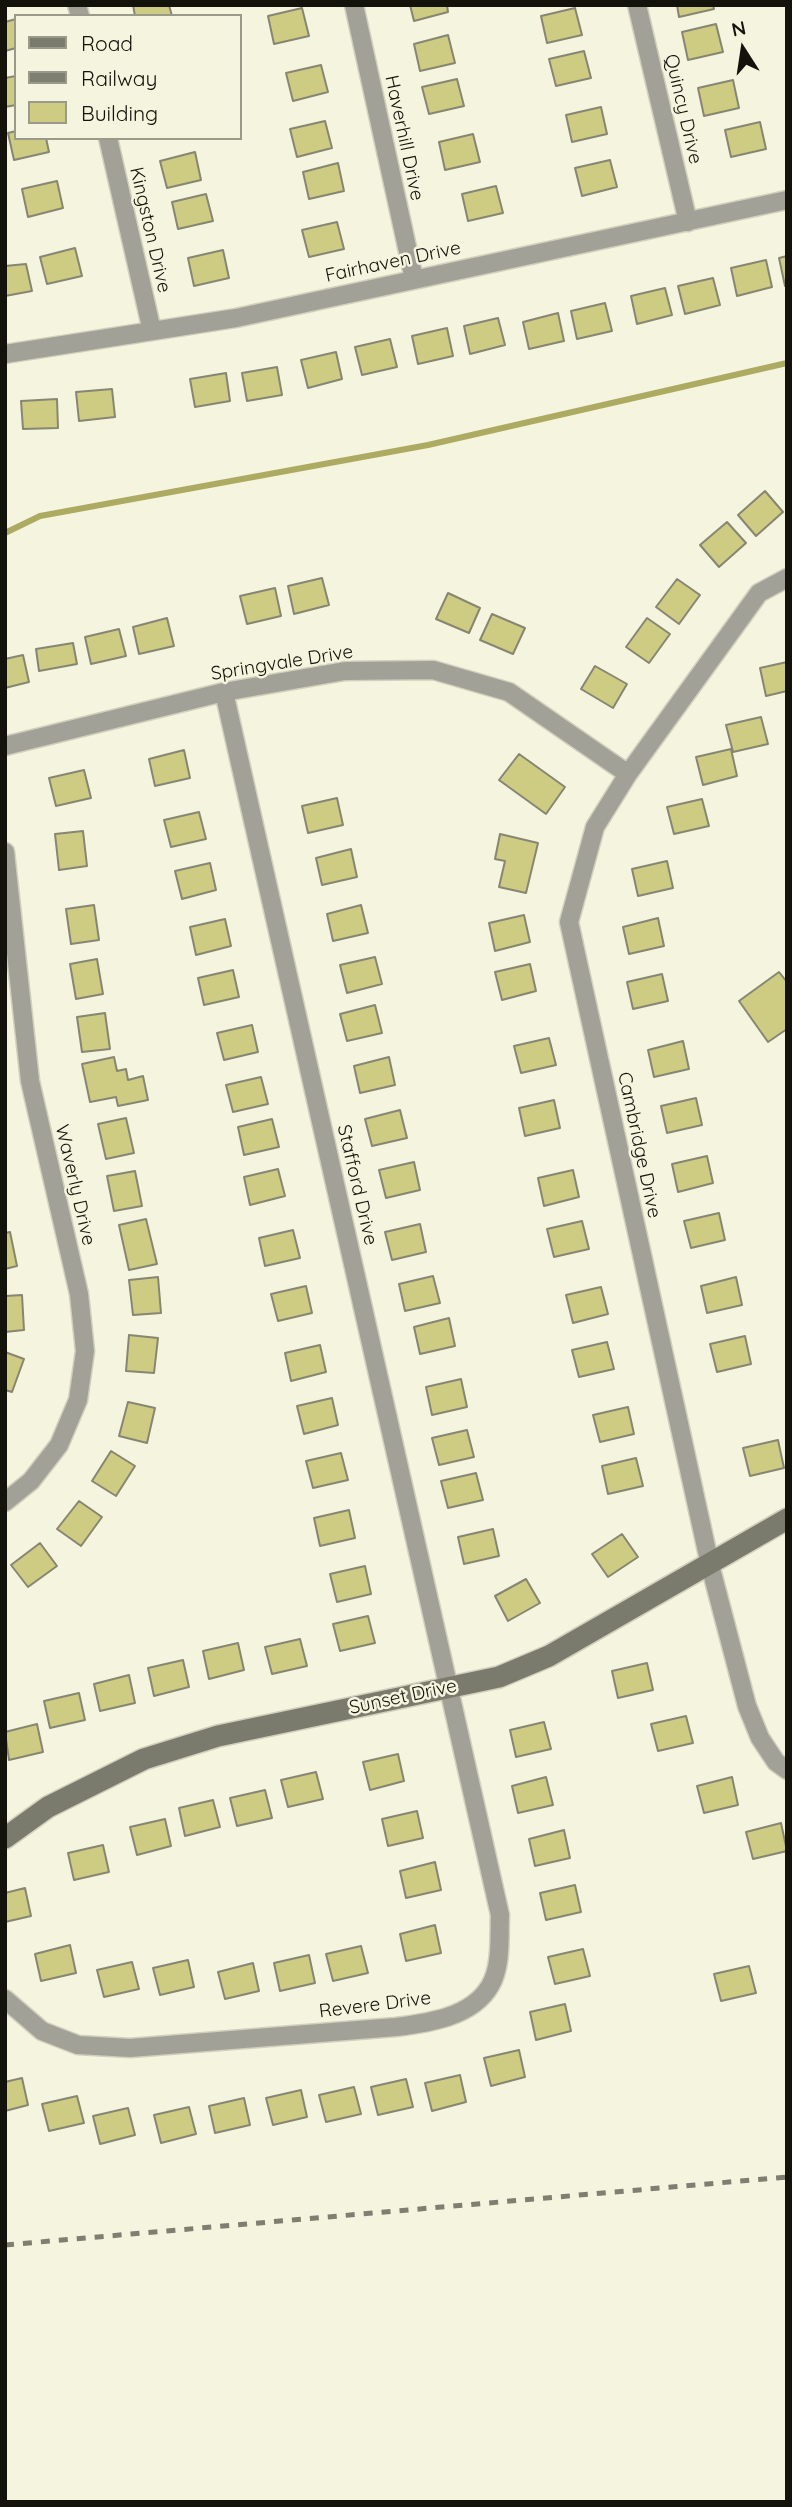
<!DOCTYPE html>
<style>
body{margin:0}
#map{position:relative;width:792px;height:2507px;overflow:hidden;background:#f4f4df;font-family:Quicksand,sans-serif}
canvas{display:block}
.frame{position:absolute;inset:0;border:7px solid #13130b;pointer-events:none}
.legend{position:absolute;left:14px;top:14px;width:228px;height:126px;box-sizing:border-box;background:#f4f4df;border:2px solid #9a9a8a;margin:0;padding:9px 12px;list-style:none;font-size:21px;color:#13130b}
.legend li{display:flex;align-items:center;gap:14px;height:35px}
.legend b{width:35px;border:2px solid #9a9a8a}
.north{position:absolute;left:708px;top:14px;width:70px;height:70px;-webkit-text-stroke:5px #f4f4df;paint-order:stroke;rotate:348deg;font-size:19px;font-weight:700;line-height:28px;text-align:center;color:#13130b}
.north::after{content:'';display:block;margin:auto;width:24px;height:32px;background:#13130b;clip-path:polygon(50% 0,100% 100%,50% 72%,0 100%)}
</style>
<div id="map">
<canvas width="792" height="2507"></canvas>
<div class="frame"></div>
<ul class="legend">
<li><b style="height:9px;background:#7a7a6d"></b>Road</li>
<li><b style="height:9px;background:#7f7f71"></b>Railway</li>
<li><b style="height:19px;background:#cecb82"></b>Building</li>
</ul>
<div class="north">N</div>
</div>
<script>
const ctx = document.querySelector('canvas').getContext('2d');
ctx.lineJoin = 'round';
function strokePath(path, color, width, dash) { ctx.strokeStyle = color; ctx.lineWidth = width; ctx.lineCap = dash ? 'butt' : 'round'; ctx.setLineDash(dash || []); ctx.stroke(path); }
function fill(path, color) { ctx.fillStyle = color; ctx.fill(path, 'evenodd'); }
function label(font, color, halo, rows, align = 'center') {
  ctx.font = font + ' Quicksand,sans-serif'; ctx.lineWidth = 5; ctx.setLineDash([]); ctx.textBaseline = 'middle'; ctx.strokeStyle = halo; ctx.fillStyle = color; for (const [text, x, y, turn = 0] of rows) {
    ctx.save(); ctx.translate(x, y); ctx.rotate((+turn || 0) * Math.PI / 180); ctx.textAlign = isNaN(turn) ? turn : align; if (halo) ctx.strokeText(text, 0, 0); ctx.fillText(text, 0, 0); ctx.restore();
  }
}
strokePath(new Path2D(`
 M5,533L40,516L428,445L787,363`), '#adaa61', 6);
const building = new Path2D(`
 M133,5H169L172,16H135Z
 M410,5H447L448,12L414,21Z
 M677,5H713L714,9L679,17Z
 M302,8L309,36L274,44L268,16Z
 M575,8L582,35L547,43L541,16Z
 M16,19V48L5,51V22Z
 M716,24L723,52L688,60L682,32Z
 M448,35L455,63L420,71L414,44Z
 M584,51L591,78L556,86L549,59Z
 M321,65L328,92L293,101L286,73Z
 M16,76V105L5,107V78Z
 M457,79L464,106L429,114L422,87Z
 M733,80L739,108L704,116L698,88Z
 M601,107L607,134L572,142L566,115Z
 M325,121L332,148L297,157L290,129Z
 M760,122L766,149L731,157L725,130Z
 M16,131V138H46L49,152L14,160L8,133Z
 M473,134L480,162L445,170L439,142Z
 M195,152L201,180L167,188L160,161Z
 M610,160L617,187L582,196L575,168Z
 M338,163L344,191L309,199L303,172Z
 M57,181L63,208L28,217L22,189Z
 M496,186L503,213L468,221L462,194Z
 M206,194L213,221L178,229L172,202Z
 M337,222L344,249L309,257L302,230Z
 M75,248L82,276L47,284L40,257Z
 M223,250L229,278L194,286L188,258Z
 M787,256V285L785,286L779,258Z
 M766,260L772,287L737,296L731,268Z
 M26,264L32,291L5,296V266Z
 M713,278L720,305L685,314L678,286Z
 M665,288L672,315L637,324L631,296Z
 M605,303L612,331L577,339L571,311Z
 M558,313L564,341L529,349L523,322Z
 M498,318L505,345L470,354L464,326Z
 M447,328L453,356L418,364L412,336Z
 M390,339L397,367L362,375L355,347Z
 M336,352L342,379L308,388L301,360Z
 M277,367L282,395L247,401L242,373Z
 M226,373L230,401L195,407L190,379Z
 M112,389L115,417L79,421L76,392Z
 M57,399L58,428L23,429L21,401Z
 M765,491L783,512L756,536L738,515Z
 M727,522L746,543L719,567L700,545Z
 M322,578L329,605L294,614L288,586Z
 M677,579L700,595L679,624L656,607Z
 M275,588L281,616L247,624L240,596Z
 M448,593L480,608L469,633L436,619Z
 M492,614L525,628L513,654L480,640Z
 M167,618L174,646L139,654L133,627Z
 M647,618L670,634L649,663L626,647Z
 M119,629L126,656L91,664L85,637Z
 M73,643L77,664L39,671L36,649Z
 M23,655L29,682L5,688V659Z
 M787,662V691L766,696L760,668Z
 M595,666L627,684L613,708L581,689Z
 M761,717L768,744L733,752L726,725Z
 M731,749L737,776L703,785L696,757Z
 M184,750L190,778L155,786L149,759Z
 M519,754L565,787L546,814L499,780Z
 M84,770L91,798L56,806L49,778Z
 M337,798L343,825L308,833L302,806Z
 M702,799L709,826L674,834L667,807Z
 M199,812L206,839L171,847L164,820Z
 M83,831L87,866L59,870L55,834Z
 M500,834L538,843L526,893L499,887L505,861L495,859Z
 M351,849L357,877L322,885L316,858Z
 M667,861L673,888L638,896L632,869Z
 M210,863L216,890L182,899L175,871Z
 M94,905L99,940L71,944L66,909Z
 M361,905L368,933L333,941L327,914Z
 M524,915L530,942L495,951L489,923Z
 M658,918L664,946L629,954L623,927Z
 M225,919L231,946L196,955L190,927Z
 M375,957L382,984L347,993L340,965Z
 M97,959L103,994L76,999L70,964Z
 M530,964L536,991L502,1000L495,972Z
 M233,970L239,997L204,1005L198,978Z
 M779,972L787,982V1029L768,1042L739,1001Z
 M662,974L668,1001L633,1009L627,982Z
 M375,1005L382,1033L347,1041L340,1014Z
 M105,1013L110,1049L82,1052L77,1017Z
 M252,1025L258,1052L224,1060L217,1033Z
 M549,1038L556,1065L521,1073L514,1046Z
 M683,1041L689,1069L654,1077L648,1050Z
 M114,1057L117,1071L126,1069L128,1080L143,1076L148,1100L118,1106L116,1097L90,1102L82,1064Z
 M389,1057L395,1085L360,1093L354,1066Z
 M261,1077L268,1104L233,1112L226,1085Z
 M696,1098L702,1125L667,1133L661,1106Z
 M554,1100L560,1128L525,1136L519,1108Z
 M400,1110L407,1138L372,1146L365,1119Z
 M126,1118L134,1153L106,1159L98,1124Z
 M272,1119L279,1147L244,1155L238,1127Z
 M707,1156L713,1183L678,1192L672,1164Z
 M414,1162L420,1190L386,1198L379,1170Z
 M278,1169L285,1196L250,1205L244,1177Z
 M573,1170L579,1197L544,1206L538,1178Z
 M135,1171L142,1206L114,1211L107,1176Z
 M719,1213L725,1240L691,1248L684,1221Z
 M146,1219L157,1264L129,1270L119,1225Z
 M582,1221L589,1249L554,1257L547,1229Z
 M420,1224L426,1252L392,1260L385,1232Z
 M293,1230L300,1258L265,1266L259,1238Z
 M10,1232L17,1266L5,1269V1233Z
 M433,1276L440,1303L405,1311L399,1284Z
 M158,1277L161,1313L133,1315L129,1280Z
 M736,1277L742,1305L707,1313L701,1286Z
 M306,1286L312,1313L278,1321L271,1294Z
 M601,1287L608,1314L573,1323L566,1295Z
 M22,1295L24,1330L5,1332V1296Z
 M449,1318L455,1346L420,1354L414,1327Z
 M129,1335L158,1338L154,1373L126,1371Z
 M745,1336L751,1364L717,1372L710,1344Z
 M607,1342L614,1369L579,1377L572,1350Z
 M320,1345L326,1372L291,1381L285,1353Z
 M5,1352L24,1359L12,1392L5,1390Z
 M461,1379L467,1407L432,1415L426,1387Z
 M332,1398L338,1425L304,1434L297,1406Z
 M128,1402L155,1408L147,1443L119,1436Z
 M628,1407L634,1434L600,1442L593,1415Z
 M467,1430L474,1457L439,1465L432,1438Z
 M778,1440L784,1468L750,1476L743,1448Z
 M111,1451L135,1466L116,1496L92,1481Z
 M341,1453L348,1480L313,1488L306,1461Z
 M636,1458L643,1486L608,1494L602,1466Z
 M476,1473L483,1500L448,1508L441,1481Z
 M79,1501L102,1517L81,1546L57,1529Z
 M349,1510L355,1538L320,1546L314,1518Z
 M493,1529L499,1556L464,1564L458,1537Z
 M622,1534L638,1557L608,1577L592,1554Z
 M40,1543L57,1566L28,1587L11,1565Z
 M365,1566L371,1594L337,1602L330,1574Z
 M526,1579L540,1603L508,1621L495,1596Z
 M368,1616L375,1643L340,1651L333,1624Z
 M300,1639L307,1666L272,1674L265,1647Z
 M238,1643L244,1670L209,1679L203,1651Z
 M183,1660L189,1687L154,1696L148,1668Z
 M647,1663L653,1690L618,1698L612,1671Z
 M129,1675L135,1703L100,1711L94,1684Z
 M79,1693L85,1720L50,1728L44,1701Z
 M686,1716L693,1743L658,1751L651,1724Z
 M544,1722L551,1749L516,1757L510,1730Z
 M37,1724L43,1752L9,1760L5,1732Z
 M398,1754L404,1781L370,1790L363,1762Z
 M316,1772L323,1799L288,1807L281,1780Z
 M546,1777L553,1805L518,1813L512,1786Z
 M732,1777L738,1805L704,1813L697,1786Z
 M265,1790L272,1818L237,1826L230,1798Z
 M213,1800L220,1827L185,1836L179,1808Z
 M417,1811L423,1838L388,1846L382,1819Z
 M165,1819L171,1846L137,1855L130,1827Z
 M781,1823L787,1851L753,1859L746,1832Z
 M564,1830L570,1858L535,1866L529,1839Z
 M103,1845L109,1872L74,1880L68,1853Z
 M435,1862L441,1890L406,1898L400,1871Z
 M575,1885L581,1912L546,1920L540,1893Z
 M25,1888L31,1916L5,1922V1893Z
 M435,1925L441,1953L406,1961L400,1934Z
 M70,1945L76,1973L41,1981L35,1954Z
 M361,1946L368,1973L333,1981L326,1954Z
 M583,1949L590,1976L555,1984L548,1957Z
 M309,1955L315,1983L280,1991L274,1963Z
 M188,1960L194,1987L160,1995L153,1968Z
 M132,1962L139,1989L104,1997L97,1970Z
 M253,1963L259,1991L225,1999L218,1972Z
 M749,1966L756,1993L721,2001L714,1974Z
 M565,2004L571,2031L536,2040L530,2012Z
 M519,2050L525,2077L491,2086L484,2058Z
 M460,2075L466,2102L432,2111L425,2083Z
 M22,2078L28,2105L5,2111V2082Z
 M406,2079L413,2107L378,2115L371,2087Z
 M354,2087L361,2114L326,2122L319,2095Z
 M301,2090L307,2117L273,2125L266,2098Z
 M77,2096L84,2123L49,2131L42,2104Z
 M244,2098L250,2125L215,2133L209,2106Z
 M189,2107L196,2134L161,2143L154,2115Z
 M128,2108L135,2135L100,2144L93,2116Z`);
fill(building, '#cecb82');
strokePath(building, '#868673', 2);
const street = new Path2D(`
 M77,5L80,16
 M354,5L414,279
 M637,5L688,222
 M108,138L152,331
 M5,354L236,318L787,200
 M787,578L759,593L628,774L595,827L569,922L710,1565L747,1706L760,1738L776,1762L787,1770
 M5,746L224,692L345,671L433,670L509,692L628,774
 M5,852L30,1081L79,1294L85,1351L78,1400L59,1445L31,1481L5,1502
 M5,1999L42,2031L78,2045L130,2048L396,2027C428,2023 472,2017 490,1986C502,1966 499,1936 500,1915L224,692`);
const secondary = new Path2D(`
 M5,1838L48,1807L144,1759L218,1736L499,1677L549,1656L787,1519`);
strokePath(street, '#d0d0bd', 21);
strokePath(secondary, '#d0d0bd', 24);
strokePath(street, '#a1a198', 18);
strokePath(secondary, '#7a7a6d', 21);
strokePath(new Path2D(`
 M5,2245L787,2177`), '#7f7f71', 5, [9, 9]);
label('19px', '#13130b', '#f4f4df', [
 ["Quincy Drive",683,109,77],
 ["Haverhill Drive",404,138,78],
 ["Kingston Drive",150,230,77],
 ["Fairhaven Drive",393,262,-12],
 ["Springvale Drive",282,663,-9],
 ["Cambridge Drive",639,1145,78],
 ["Waverly Drive",75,1185,77],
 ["Stafford Drive",357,1185,77],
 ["Sunset Drive",403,1697,-12],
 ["Revere Drive",375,2005,-7]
]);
</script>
